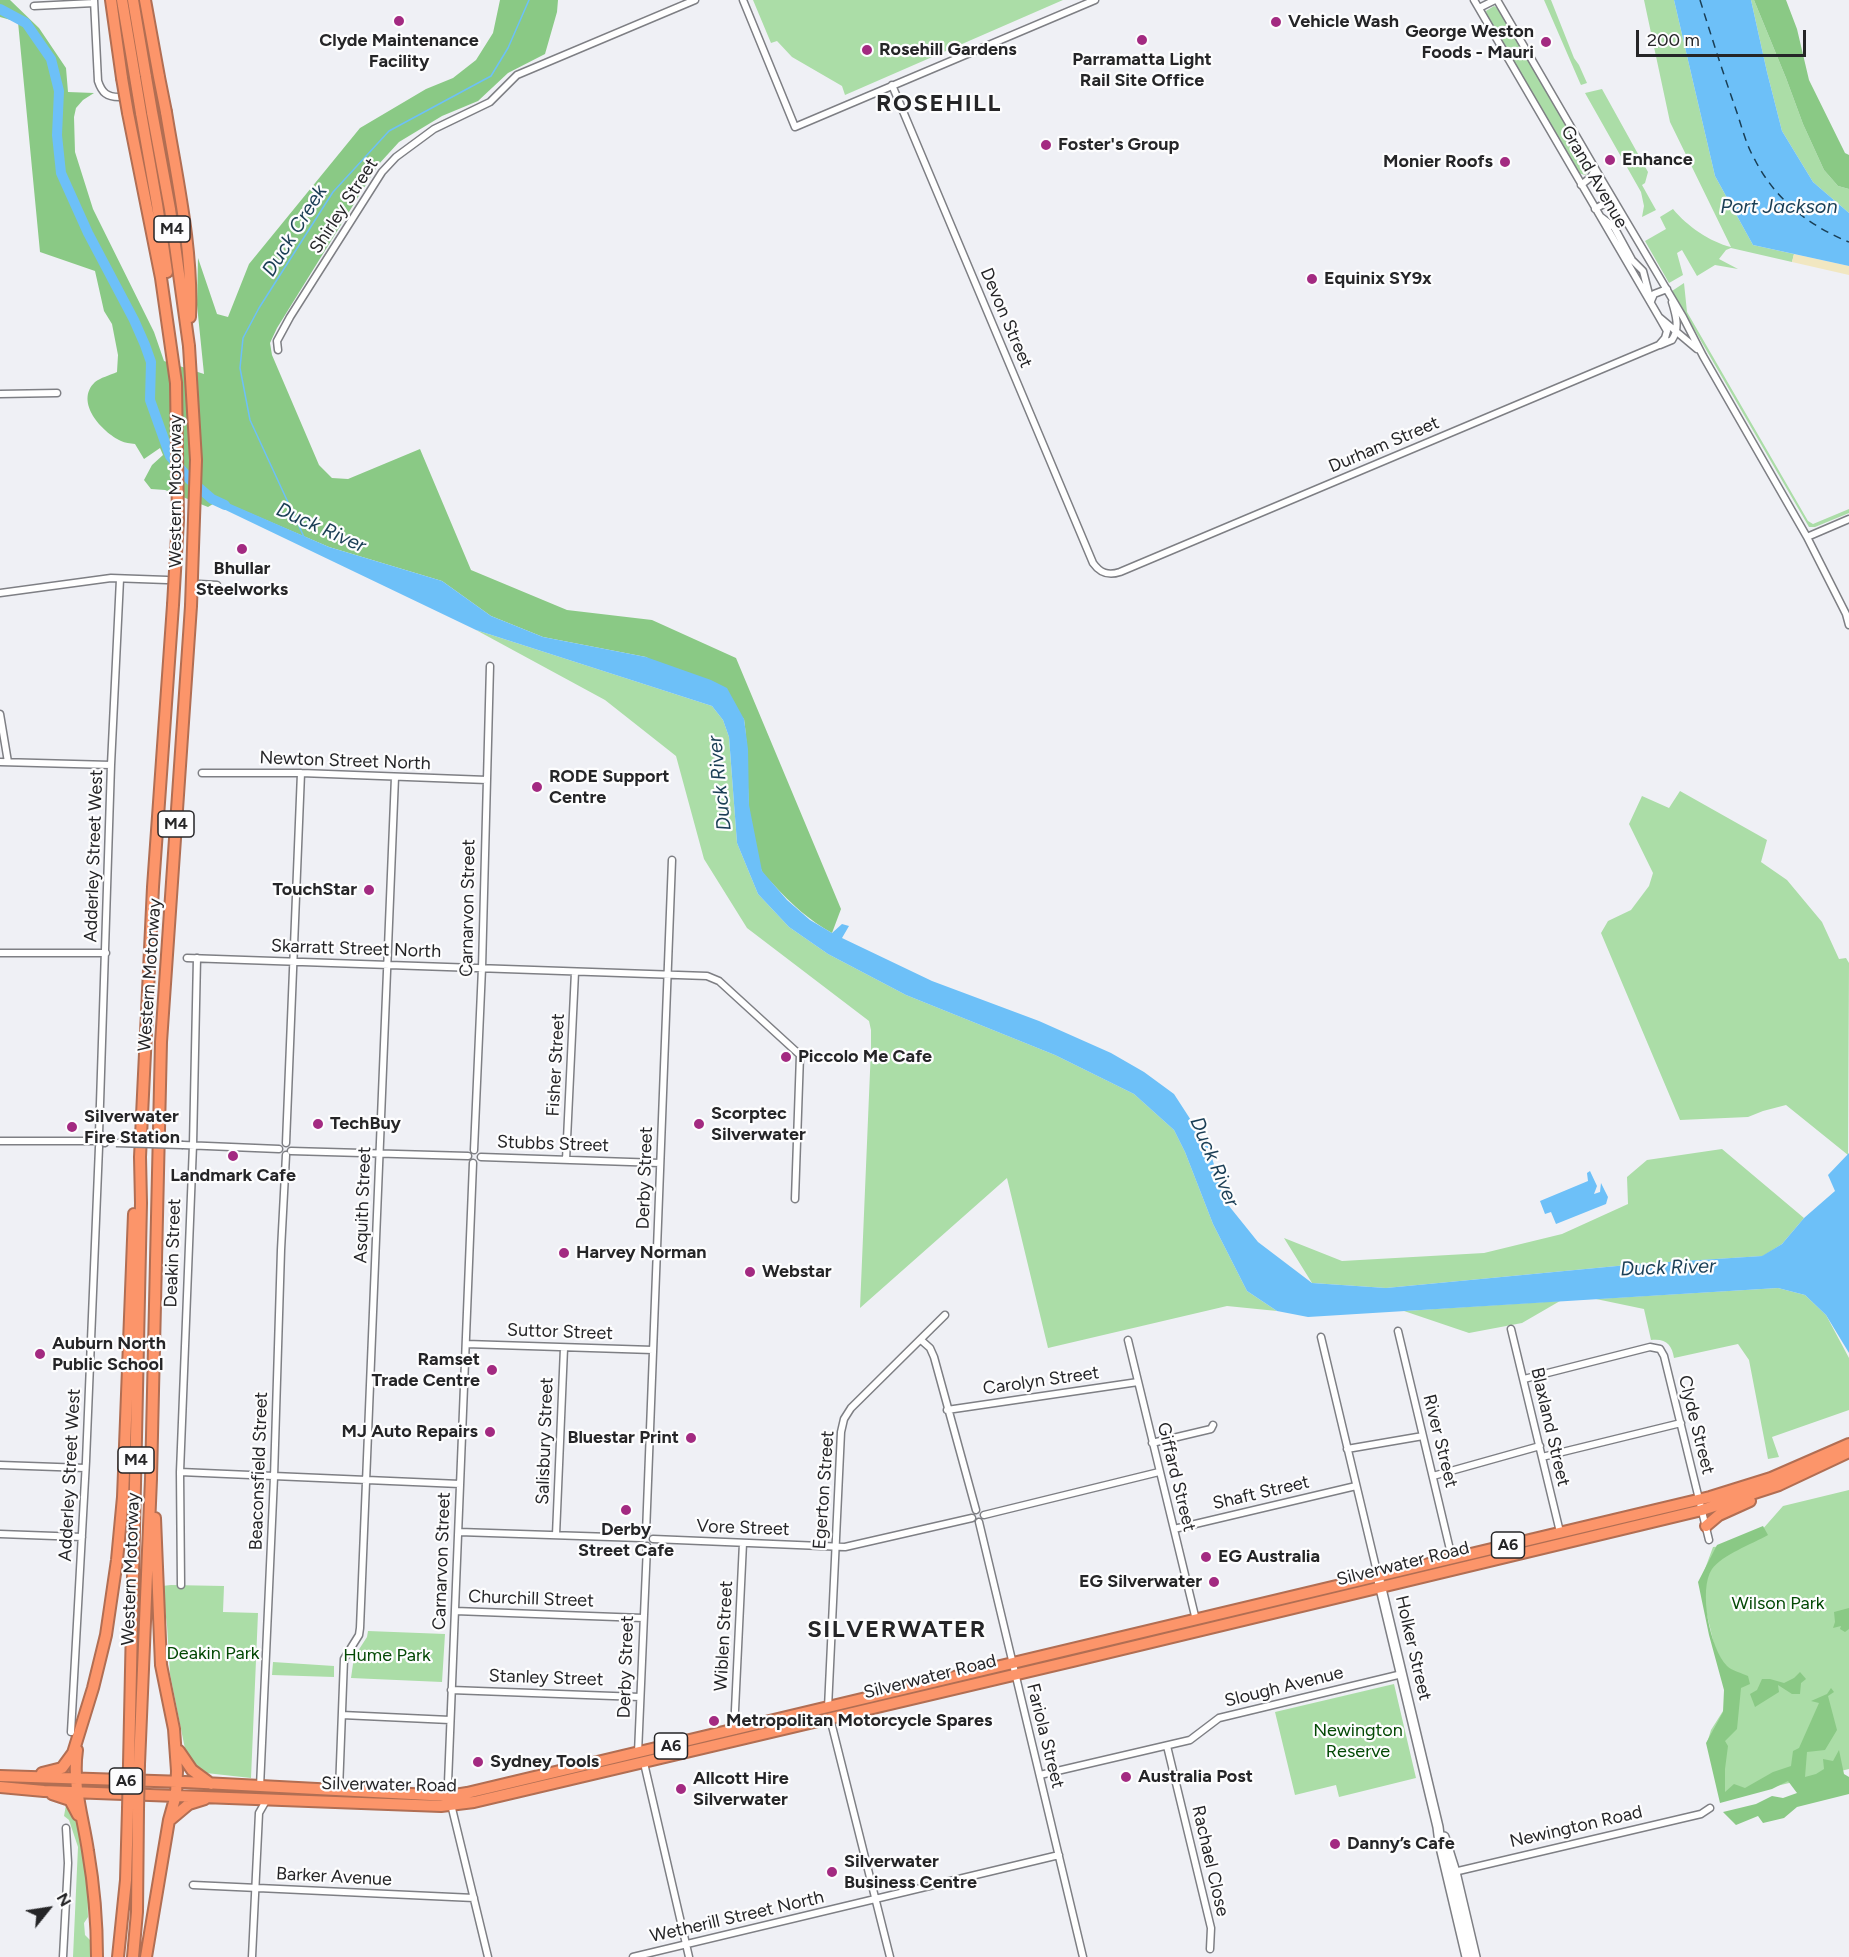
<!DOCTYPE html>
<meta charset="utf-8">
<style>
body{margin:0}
#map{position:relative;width:1849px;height:1957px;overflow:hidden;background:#eff0f5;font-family:Figtree,sans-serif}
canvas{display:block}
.north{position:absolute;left:18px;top:1879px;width:60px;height:60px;-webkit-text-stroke:4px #fdfdfe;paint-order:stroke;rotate:60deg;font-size:16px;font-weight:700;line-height:24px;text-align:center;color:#252527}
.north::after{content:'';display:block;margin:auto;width:21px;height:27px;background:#252527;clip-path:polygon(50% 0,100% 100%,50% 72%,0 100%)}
.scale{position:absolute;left:1636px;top:30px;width:170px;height:27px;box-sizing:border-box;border:3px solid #252527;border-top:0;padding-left:8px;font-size:18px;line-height:21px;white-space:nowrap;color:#252527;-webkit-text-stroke:4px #fdfdfe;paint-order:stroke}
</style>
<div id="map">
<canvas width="1849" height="1957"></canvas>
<div class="north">N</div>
<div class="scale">200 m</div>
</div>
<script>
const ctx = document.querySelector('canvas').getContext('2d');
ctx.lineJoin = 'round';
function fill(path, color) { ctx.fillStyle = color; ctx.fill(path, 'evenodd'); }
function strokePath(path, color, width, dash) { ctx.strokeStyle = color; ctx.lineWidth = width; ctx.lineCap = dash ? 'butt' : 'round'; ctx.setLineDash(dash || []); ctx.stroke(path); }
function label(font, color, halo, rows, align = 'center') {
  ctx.font = font + ' Figtree,sans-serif'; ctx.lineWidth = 4.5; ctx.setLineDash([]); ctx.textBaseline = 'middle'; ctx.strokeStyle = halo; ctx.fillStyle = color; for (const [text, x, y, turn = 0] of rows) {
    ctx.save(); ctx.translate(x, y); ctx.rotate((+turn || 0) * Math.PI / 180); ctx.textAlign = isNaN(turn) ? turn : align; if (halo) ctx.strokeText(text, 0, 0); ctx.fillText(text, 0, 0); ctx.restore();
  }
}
fill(new Path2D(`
 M753,0H1063L845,95L842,86L792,57L777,41L771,43Z
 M1544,0H1551L1574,58L1579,65L1587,83L1581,85L1580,83Z
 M1644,0H1674L1715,176L1753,245L1794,254L1792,262L1731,248L1726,250L1719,259L1738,269L1715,265L1697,276L1682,250L1677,253L1683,275L1669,283L1645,241L1666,229L1660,217L1673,209C1687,226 1710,242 1731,247L1670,122Z
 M1751,0H1754L1786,78L1803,124L1824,170L1838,186L1849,189V213L1813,182L1782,131L1767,72Z
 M1494,6L1498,8L1589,164V171L1585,175L1578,173L1487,17L1486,11Z
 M1602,89L1648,172L1645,183L1642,185L1656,210L1642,217L1644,206L1641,192L1585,93Z
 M1684,283L1687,312L1808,521L1813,524L1849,509V513L1815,527H1809L1672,291Z
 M476,630L712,706L723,720L729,737L737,843L758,894L789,927L828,954L906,995L1055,1055L1134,1094L1174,1130L1185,1152L1213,1224L1247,1291L1277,1311L1227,1306L1048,1348L1007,1178L860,1308L871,1048V1030L869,1021L747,928L704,859L676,756L605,700Z
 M1680,791L1767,840L1761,862L1787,880L1822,922L1839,959L1846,958L1849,963L1848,1155L1786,1105L1763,1111L1748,1117L1680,1120L1601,933L1608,921L1631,910L1649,886L1653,873L1629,824L1642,796L1669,808Z
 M1722,1149L1804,1218L1782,1244L1763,1256L1638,1264L1386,1288L1312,1283L1284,1238L1342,1261L1484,1253L1562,1234L1628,1204L1627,1177L1647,1160Z
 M1778,1288L1805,1295L1826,1315L1849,1358V1410L1772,1437L1779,1457L1768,1459L1749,1360L1738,1344L1674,1358C1672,1345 1666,1338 1651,1340L1644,1309L1596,1299Z
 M1560,1301L1522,1323L1469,1333L1404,1311Z
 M1849,1490V1769L1721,1799L1707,1743L1711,1730L1728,1703L1702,1594V1577L1713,1547L1723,1546L1761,1531L1783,1506Z
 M171,1585L224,1586L223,1612L258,1613L251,1778L206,1773L198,1768L185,1749L170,1674L167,1625L162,1586Z
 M368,1631L445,1634L442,1682L351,1678L354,1657L367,1637Z
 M273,1662L334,1666V1677L272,1675Z
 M1394,1684L1416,1778L1339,1797L1336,1785L1295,1795L1275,1712Z
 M69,1803C82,1829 86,1860 88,1888C89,1898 87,1907 88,1917L84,1923L85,1935L93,1943L91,1957H73L78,1847L69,1820L64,1816L66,1805Z`), '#abdda7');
fill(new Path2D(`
 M0,0H10L39,28L66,68L68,92L94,93L83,100L76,108L74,117L75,152L93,209L154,332L164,361L204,374L197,305L198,258L217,314L228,317L249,264L360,128L426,89L453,78L476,60L493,33L500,0H558L557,12L545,54L508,73L478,101L442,116L399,142L378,165L277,328L270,343L272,355L319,465L332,478L348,479L420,449L471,570L567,610L652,620L736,658L841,909L832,933C809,920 791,904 773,884C769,879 763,875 761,869C743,822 751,768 744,719L646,657L543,637L491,616L442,581L329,547L212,497L213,504L208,507L165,490L151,489L144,480L152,465L163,455L160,448L144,459L135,444C130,443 125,443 121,441C102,432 74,402 95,382C100,378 110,375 117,372L118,355L112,324L104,311L95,271L40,252L18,22L0,17Z
 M1754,0H1786L1797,29L1809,80L1845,153L1849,155V189L1838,186L1824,170L1803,124L1786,78Z
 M1763,1526L1768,1535C1752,1544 1722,1555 1712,1569C1698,1589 1710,1649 1727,1666C1732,1671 1742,1673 1748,1676L1750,1684L1741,1688L1737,1729L1725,1741L1728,1746L1725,1769V1792L1734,1784L1745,1788L1773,1772L1791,1766L1793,1751L1799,1748L1819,1703L1811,1701L1827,1694L1831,1688L1834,1692L1828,1696L1837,1730L1825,1750L1807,1752L1805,1777L1816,1774L1824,1769L1823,1759L1833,1761L1839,1750L1844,1774L1849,1777V1794L1797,1807L1784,1818L1763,1823L1758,1816L1736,1825L1723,1812L1756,1804L1772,1796L1783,1798L1797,1793L1788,1781L1772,1789L1720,1803L1706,1743L1723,1712L1724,1690L1709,1635L1698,1582L1717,1545Z
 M1849,1608V1629L1845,1632L1840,1629L1841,1626L1833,1628L1835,1622L1834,1612Z
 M1800,1672L1806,1679L1801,1683L1800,1694H1792L1778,1685L1779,1692L1755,1707L1750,1694L1757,1690L1762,1679H1770L1784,1683L1794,1678Z`), '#8ac985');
fill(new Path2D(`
 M1794,254L1849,266V275L1792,262Z`), '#f1e7c1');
fill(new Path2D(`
 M1674,0H1751L1767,72L1782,131L1813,182L1849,213V266L1753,245L1715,176Z
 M212,496L329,547L442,581L491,616L543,637L646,657L711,680L727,688L744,719L748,749L749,805L762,871L787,900L810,920L832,933L842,924L849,926L842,938L932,981L1039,1021L1111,1053L1144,1072L1174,1094L1209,1148L1225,1201L1258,1242L1312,1283L1386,1288L1638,1264L1762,1256L1782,1244L1804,1218L1835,1191L1828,1175L1849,1153V1353L1826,1315L1805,1295L1778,1288L1308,1317L1277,1311L1247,1291L1213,1224L1185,1152L1174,1130L1134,1094L1055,1055L906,995L828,954L789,927L758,894L737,843L729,737L723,720L712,706L476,630L213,504Z
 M1590,1171L1597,1186L1594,1194L1600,1192L1601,1183L1608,1197L1606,1204L1556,1224L1551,1212L1545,1214L1540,1201L1588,1181L1587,1173Z`), '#6dc0f8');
strokePath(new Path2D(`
 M304,537L250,420L240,368L243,338L259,308L333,192L389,131L491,76L508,48L529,0`), '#6dc0f8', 1.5);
strokePath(new Path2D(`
 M0,9L26,23L51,59L59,91L57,135L61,173L88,233L134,320L145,345L151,362L150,400L170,456L190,480L212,499L225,505`), '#6dc0f8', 10);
strokePath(new Path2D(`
 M1700,0C1711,35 1722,70 1734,104C1741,123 1745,143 1755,160C1775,199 1809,226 1849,242`), '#1a3e55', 1.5, [8, 6]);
const street = new Path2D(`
 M94,0L98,81C102,93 107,97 119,97
 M743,0L795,127L1095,0
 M1474,0L1659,317L1697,349
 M1497,0L1603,182L1683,317L1703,356L1807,537L1846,614L1849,625
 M34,6L94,3
 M1479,8L1495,0
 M892,85L1093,563C1100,573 1108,576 1120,572L1659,345L1665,338L1667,331L1659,317
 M1581,185L1591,177L1595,169
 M1595,209L1612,199
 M1601,217L1614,227L1632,260L1643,271L1650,298
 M1651,301L1654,294L1667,289
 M1660,345L1672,340C1680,328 1676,315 1672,302
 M278,350L277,341L290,317L382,172L396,157L434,129L490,102L517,75L695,0
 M0,394L57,393
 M1807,537L1849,519
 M199,584L217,585
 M0,593L111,578L167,580
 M0,714L8,762
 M0,762L111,765
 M202,773H301L487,780
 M0,953H106
 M187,958L707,976L719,981L800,1055L795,1199
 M99,1134L111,765L120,579
 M99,1134L104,1137L105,1143
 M0,1141H93
 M286,1143L301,773
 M183,1145L279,1149
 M474,1150L482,968L490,666
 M291,1151L468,1156
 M481,1157L660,1163
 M566,1160L575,972
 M473,1163L448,1783L449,1796L488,1957
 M1511,1329L1560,1532
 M1398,1331L1452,1558
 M1321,1337L1378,1576
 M921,1340L930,1348L934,1357L976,1510
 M1128,1340L1196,1620
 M466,1344L653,1350
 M1524,1379L1650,1347L1660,1349L1664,1356L1709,1540
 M947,1410L1138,1382
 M1152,1443L1211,1429L1213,1425
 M1347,1449L1423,1436
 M1542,1457L1681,1423
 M0,1465L85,1468
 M180,1472L460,1484
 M1433,1476L1540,1446
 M984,1515L1159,1472
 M979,1522L1083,1957
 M1174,1529L1356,1486
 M459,1532L641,1538
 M646,1533L672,860
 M0,1534L82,1537
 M556,1535L564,1348
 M653,1539L845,1547L972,1518
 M181,1585L180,1472L193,1145L197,958
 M455,1611L643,1618
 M451,1690L640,1697
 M828,1708L841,1432L844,1419L851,1408L945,1315
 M342,1715L450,1720
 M830,1718L890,1957
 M734,1731L743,1543
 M71,1732L86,1461L99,1147
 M1167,1746L1211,1928L1210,1949
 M638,1753L647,1546
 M644,1763L689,1957
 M1040,1775L1190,1740L1219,1718L1402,1674
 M260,1787L274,1477L281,1250L286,1155
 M339,1790L344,1659L359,1635L360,1628L395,777
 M1454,1872L1701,1814L1710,1808
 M193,1885L474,1898
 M63,1957L68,1863L66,1828
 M252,1957L259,1813L267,1799
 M633,1957L1059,1855`);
const secondary = new Path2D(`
 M1378,1576L1438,1827L1440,1843L1467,1957
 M1444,1837L1455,1872L1475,1957`);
const highway = new Path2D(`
 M111,0L122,78
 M122,0L135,77
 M133,0L146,77
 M145,0L159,77
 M152,112L170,209L189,346
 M166,112C177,180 193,248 190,317
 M128,113L161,278L176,383
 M141,113L157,204L167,272
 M1706,1526L1719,1515L1750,1501
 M77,1750C72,1785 83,1817 88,1851C94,1886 97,1922 97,1957
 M179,1751L192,1770L211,1784
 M129,1764L141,1203L140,1157L153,887L173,605
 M139,1764L151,1479L161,1042L191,606
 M42,1773L62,1768L73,1753L93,1688L106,1635L117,1560L123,1497L134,1214
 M0,1776L185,1782L449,1796L467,1793L1710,1497L1771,1478L1849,1444
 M0,1787L44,1791L441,1806L474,1802L1073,1661L1702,1510L1779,1485L1849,1452
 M52,1794L70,1800L78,1815
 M170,1820L189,1804L205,1799
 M118,1957L126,1880L128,1809
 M133,1957L137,1912L138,1809
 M146,1957L169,1820L176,1795L177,1771L174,1729L161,1665L155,1518`);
strokePath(street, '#7e7f84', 9);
strokePath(secondary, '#7e7f84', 12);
strokePath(highway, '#b16e53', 14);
strokePath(street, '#fff', 6);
strokePath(secondary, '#fff', 9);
strokePath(highway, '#fc956a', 10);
const streetBridge = new Path2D(`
 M116,1143L183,1145`);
const highwayBridge = new Path2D(`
 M135,77L141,113
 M146,77L152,112
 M159,77L166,112
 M122,78L128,113
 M189,346L196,460L191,606
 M173,605L178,520L176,383
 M128,1809L129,1764
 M138,1809L139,1764`);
strokePath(streetBridge, '#7e7f84', 9, []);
strokePath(highwayBridge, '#b16e53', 14, []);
strokePath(streetBridge, '#fff', 6);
strokePath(highwayBridge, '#fc956a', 10);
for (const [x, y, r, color] of [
 [399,21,6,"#a32a81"],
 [1276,22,6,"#a32a81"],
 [1142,40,6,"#a32a81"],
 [1546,42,6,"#a32a81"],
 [867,50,6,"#a32a81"],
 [1046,145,6,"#a32a81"],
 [1610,160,6,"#a32a81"],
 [1505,162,6,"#a32a81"],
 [1312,279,6,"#a32a81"],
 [242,549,6,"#a32a81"],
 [537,787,6,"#a32a81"],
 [369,890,6,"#a32a81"],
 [786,1057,6,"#a32a81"],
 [318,1124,6,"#a32a81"],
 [699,1124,6,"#a32a81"],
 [72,1127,6,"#a32a81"],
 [233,1156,6,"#a32a81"],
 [564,1253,6,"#a32a81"],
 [750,1272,6,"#a32a81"],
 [40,1354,6,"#a32a81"],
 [492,1370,6,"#a32a81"],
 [490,1432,6,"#a32a81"],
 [691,1438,6,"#a32a81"],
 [626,1510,6,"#a32a81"],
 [1206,1557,6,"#a32a81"],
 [1214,1582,6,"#a32a81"],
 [714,1721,6,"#a32a81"],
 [478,1762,6,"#a32a81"],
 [1126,1777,6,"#a32a81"],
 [681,1789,6,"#a32a81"],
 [1335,1844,6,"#a32a81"],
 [832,1872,6,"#a32a81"]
]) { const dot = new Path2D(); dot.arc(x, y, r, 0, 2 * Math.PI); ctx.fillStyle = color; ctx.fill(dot); strokePath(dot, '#fdfdfe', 2); }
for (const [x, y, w] of [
 [172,229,36],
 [176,824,36],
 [136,1460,36],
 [1508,1545,33],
 [671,1746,33],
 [126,1781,33]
]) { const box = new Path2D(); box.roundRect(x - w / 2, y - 13, w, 26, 4.5); ctx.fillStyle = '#fdfdfe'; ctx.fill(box); strokePath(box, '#252527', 1.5); }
label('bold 16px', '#252527', null, [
 ["M4",172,229],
 ["M4",176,824],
 ["M4",136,1460],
 ["A6",1508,1545],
 ["A6",671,1746],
 ["A6",126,1781]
]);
label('bold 18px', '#252527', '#fdfdfe', [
 ["Vehicle Wash",1288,22],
 ["George Weston",1534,32,"right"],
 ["Foods - Mauri",1534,53,"right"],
 ["Clyde Maintenance",399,41,"center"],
 ["Facility",399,62,"center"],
 ["Rosehill Gardens",879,50],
 ["Parramatta Light",1142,60,"center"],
 ["Rail Site Office",1142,81,"center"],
 ["Foster's Group",1058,145],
 ["Enhance",1622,160],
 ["Monier Roofs",1493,162,"right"],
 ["Equinix SY9x",1324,279],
 ["Bhullar",242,569,"center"],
 ["Steelworks",242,590,"center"],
 ["RODE Support",549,777],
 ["Centre",549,798],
 ["TouchStar",357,890,"right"],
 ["Piccolo Me Cafe",798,1057],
 ["Scorptec",711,1114],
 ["Silverwater",711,1135],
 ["Silverwater",84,1117],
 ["Fire Station",84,1138],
 ["TechBuy",330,1124],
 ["Landmark Cafe",233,1176,"center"],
 ["Harvey Norman",576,1253],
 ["Webstar",762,1272],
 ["Auburn North",52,1344],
 ["Public School",52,1365],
 ["Ramset",480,1360,"right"],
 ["Trade Centre",480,1381,"right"],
 ["MJ Auto Repairs",478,1432,"right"],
 ["Bluestar Print",679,1438,"right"],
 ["Derby",626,1530,"center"],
 ["Street Cafe",626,1551,"center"],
 ["EG Australia",1218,1557],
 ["EG Silverwater",1202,1582,"right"],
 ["Metropolitan Motorcycle Spares",726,1721],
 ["Sydney Tools",490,1762],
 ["Australia Post",1138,1777],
 ["Allcott Hire",693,1779],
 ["Silverwater",693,1800],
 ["Danny’s Cafe",1347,1844],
 ["Silverwater",844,1862],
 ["Business Centre",844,1883]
], 'left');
label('18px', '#252527', '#fdfdfe', [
 ["Grand Avenue",1594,177,60],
 ["Shirley Street",344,206,-57],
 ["Devon Street",1006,318,67],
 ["Durham Street",1384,445,-23],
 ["Western Motorway",176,491,-90],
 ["Newton Street North",345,761,2],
 ["Adderley Street West",94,856,-88],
 ["Carnarvon Street",468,908,-89],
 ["Skarratt Street North",356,949,2],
 ["Western Motorway",150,975,-86],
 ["Fisher Street",556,1065,-87],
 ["Stubbs Street",553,1144,2],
 ["Derby Street",645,1178,-88],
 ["Asquith Street",363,1205,-88],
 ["Deakin Street",173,1253,-88],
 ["Suttor Street",560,1332,2],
 ["Carolyn Street",1041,1381,-8],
 ["Clyde Street",1696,1425,76],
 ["Blaxland Street",1550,1427,77],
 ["Salisbury Street",545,1441,-88],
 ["River Street",1440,1441,76],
 ["Beaconsfield Street",259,1471,-88],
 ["Adderley Street West",70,1475,-87],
 ["Giffard Street",1176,1477,76],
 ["Egerton Street",824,1490,-86],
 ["Shaft Street",1261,1493,-13],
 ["Vore Street",743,1528,2],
 ["Carnarvon Street",442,1561,-88],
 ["Silverwater Road",1403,1564,-14],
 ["Western Motorway",131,1569,-88],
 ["Churchill Street",531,1599,2],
 ["Wiblen Street",724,1636,-87],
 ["Holker Street",1413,1648,77],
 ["Derby Street",626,1667,-88],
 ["Silverwater Road",930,1677,-14],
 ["Stanley Street",546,1678,2],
 ["Slough Avenue",1284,1687,-14],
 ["Fariola Street",1045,1736,76],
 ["Silverwater Road",389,1785,1],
 ["Newington Road",1576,1827,-13],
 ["Rachael Close",1210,1861,77],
 ["Barker Avenue",334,1877,3],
 ["Wetherill Street North",737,1917,-13]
]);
label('18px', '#034804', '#fdfdfe', [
 ["Wilson Park",1778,1604],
 ["Deakin Park",213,1654],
 ["Hume Park",387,1656],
 ["Newington",1358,1731],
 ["Reserve",1358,1752]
]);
label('italic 20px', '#1a3e55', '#fdfdfe', [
 ["Port Jackson",1779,207],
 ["Duck Creek",295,231,-58],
 ["Duck River",321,528,24],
 ["Duck River",720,783,-96],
 ["Duck River",1214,1162,67],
 ["Duck River",1668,1268,-2]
]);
ctx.letterSpacing = '1.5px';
label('bold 24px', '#252527', '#fdfdfe', [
 ["ROSEHILL",939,104],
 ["SILVERWATER",897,1630]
]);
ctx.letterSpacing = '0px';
</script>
